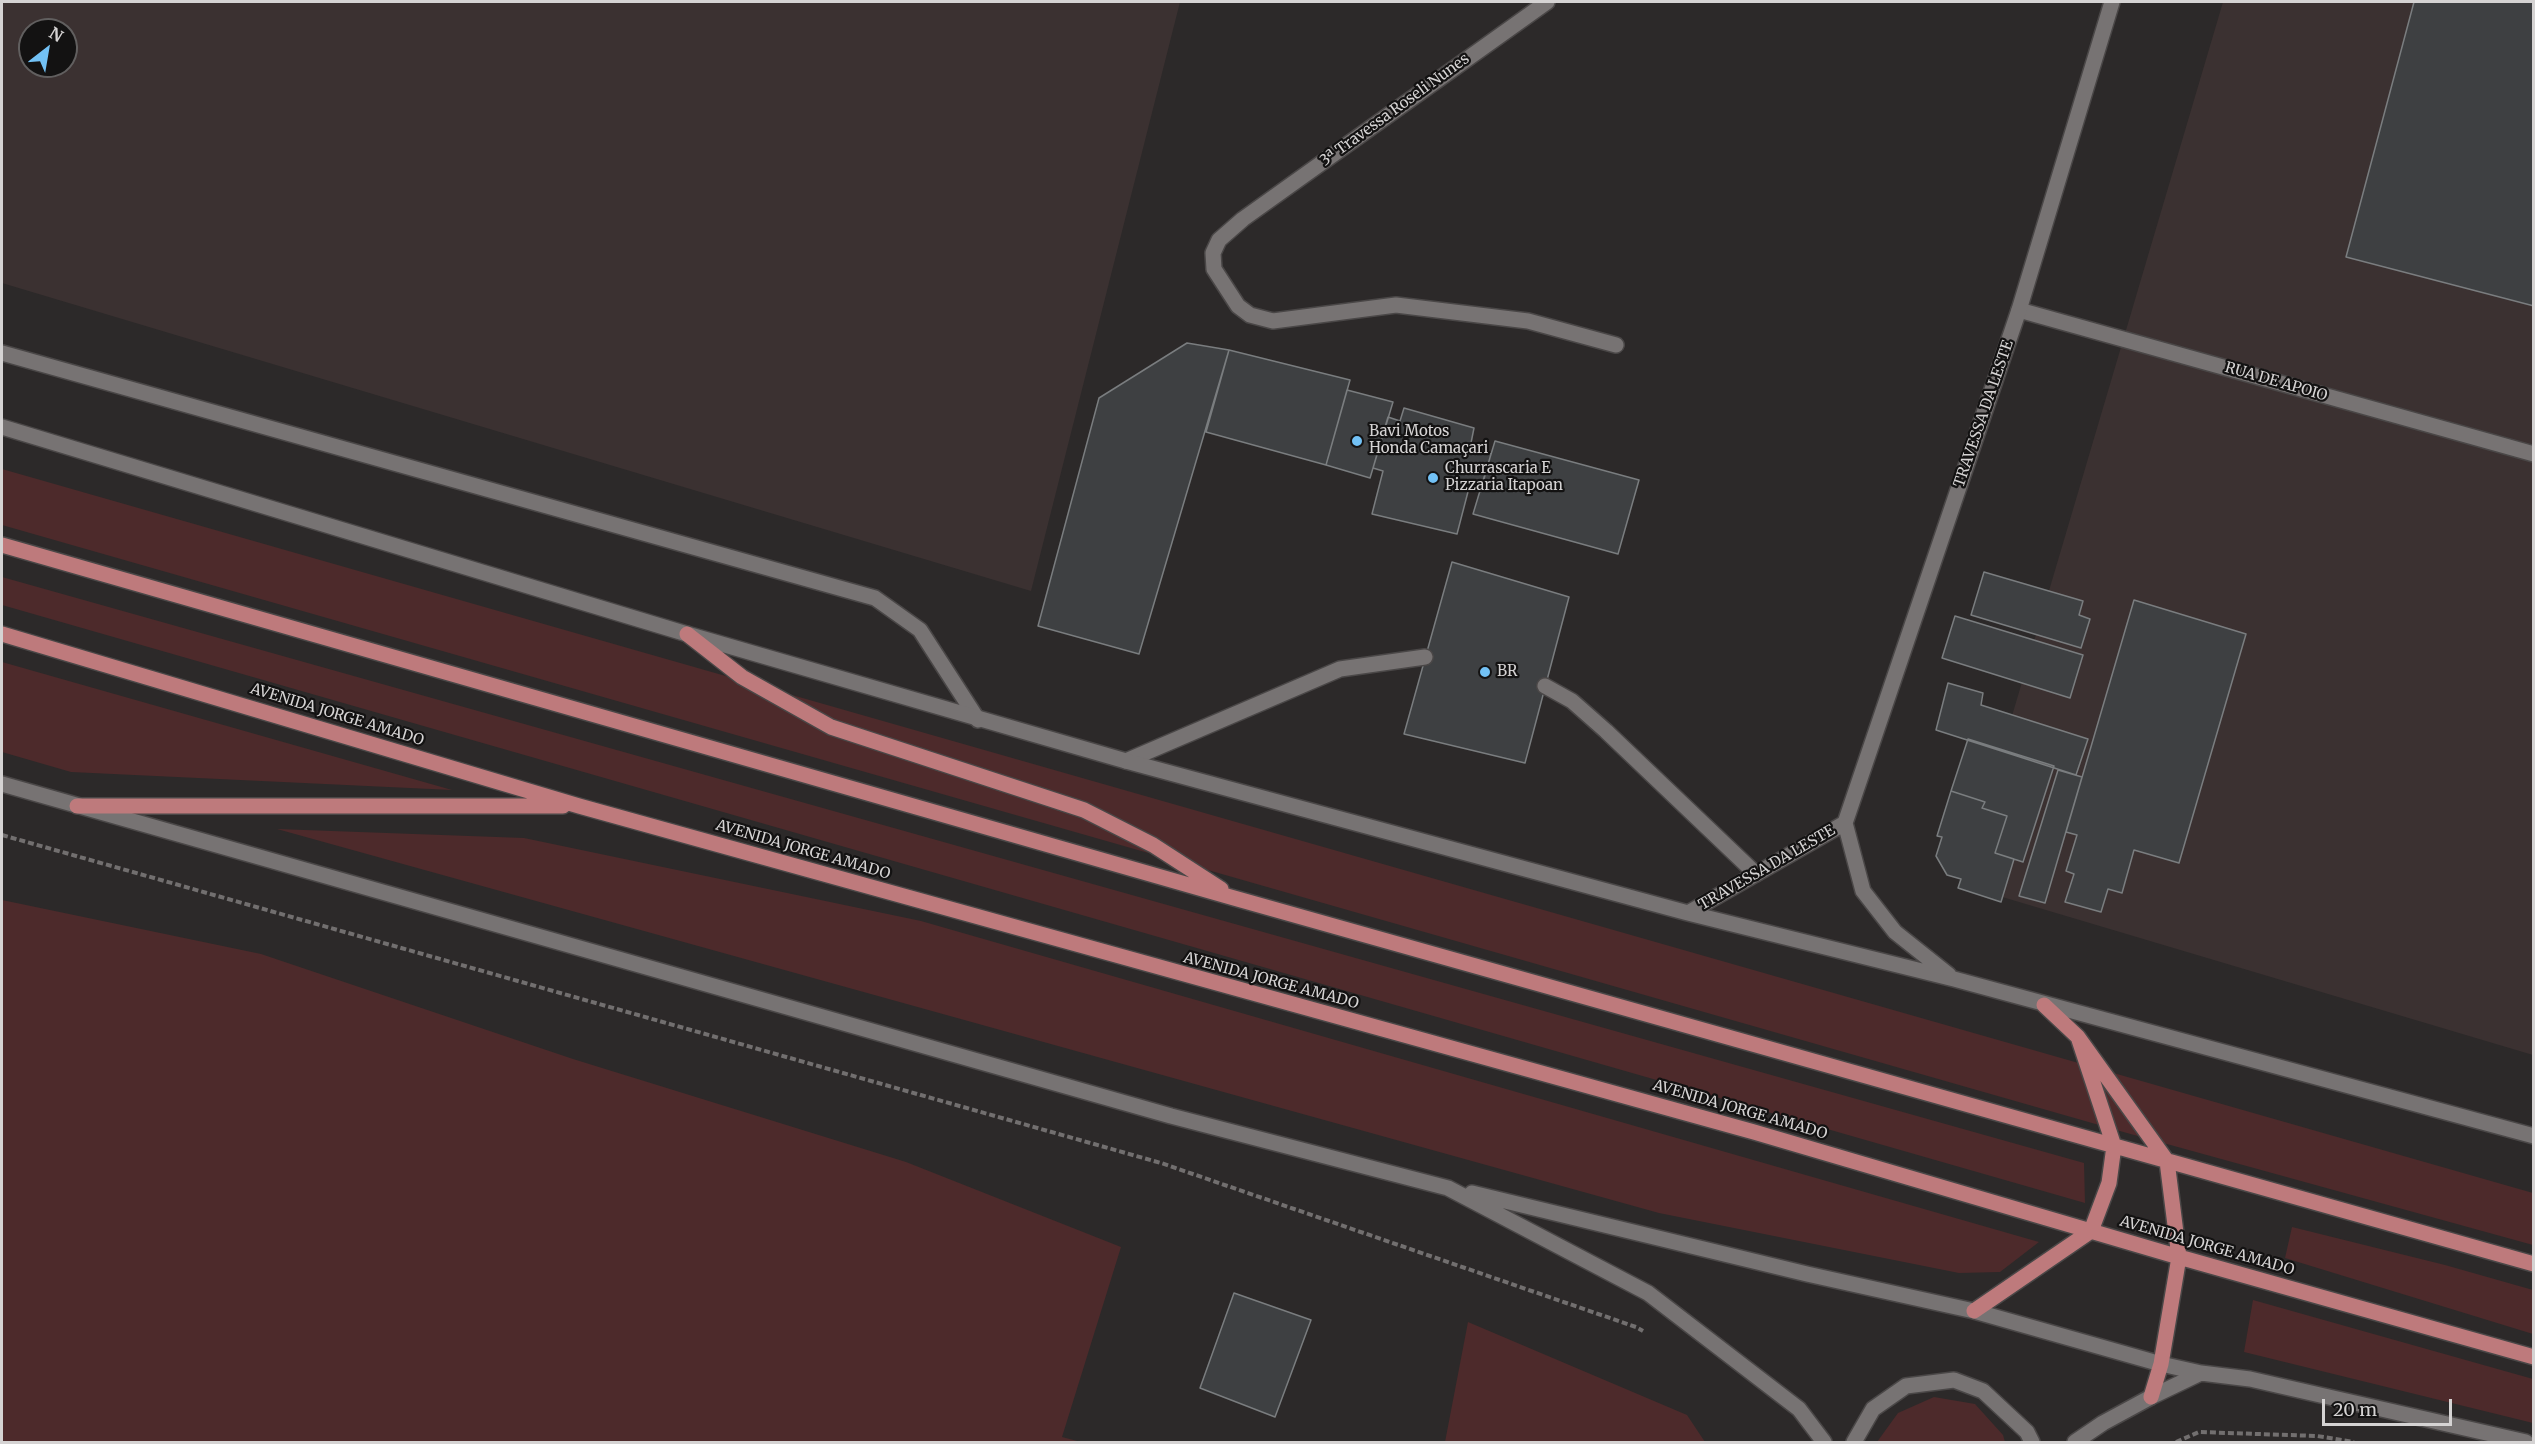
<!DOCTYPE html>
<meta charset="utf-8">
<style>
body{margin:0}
#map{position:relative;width:2535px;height:1444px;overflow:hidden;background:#2c2929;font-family:Merriweather,serif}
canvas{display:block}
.frame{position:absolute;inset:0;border:3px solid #d5d3d3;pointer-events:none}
.north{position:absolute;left:18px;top:18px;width:60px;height:60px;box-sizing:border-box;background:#131212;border:2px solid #615f5f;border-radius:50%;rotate:31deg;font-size:16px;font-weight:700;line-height:24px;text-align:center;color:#d5d3d3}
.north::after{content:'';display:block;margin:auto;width:21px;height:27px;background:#72c1f5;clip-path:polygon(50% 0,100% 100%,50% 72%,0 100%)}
.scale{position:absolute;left:2322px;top:1399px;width:130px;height:27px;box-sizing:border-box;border:3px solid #d5d3d3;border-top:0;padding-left:8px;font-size:18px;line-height:21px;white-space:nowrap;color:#d5d3d3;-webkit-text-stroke:4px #131212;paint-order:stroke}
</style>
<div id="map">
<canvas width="2535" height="1444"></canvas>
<div class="frame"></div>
<div class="north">N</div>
<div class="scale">20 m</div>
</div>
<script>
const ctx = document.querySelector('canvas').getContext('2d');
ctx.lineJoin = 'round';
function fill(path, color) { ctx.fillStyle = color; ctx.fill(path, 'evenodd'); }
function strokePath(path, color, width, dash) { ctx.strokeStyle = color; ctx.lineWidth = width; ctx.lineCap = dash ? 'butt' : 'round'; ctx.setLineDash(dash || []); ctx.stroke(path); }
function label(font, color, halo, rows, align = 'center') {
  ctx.font = font + ' Merriweather,serif'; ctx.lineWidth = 4.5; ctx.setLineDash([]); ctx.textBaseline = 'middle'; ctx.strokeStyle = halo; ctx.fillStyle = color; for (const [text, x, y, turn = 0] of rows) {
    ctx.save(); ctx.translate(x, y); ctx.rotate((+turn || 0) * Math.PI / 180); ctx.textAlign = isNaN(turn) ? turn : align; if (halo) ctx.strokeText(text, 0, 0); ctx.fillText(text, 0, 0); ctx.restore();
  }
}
fill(new Path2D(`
 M2,2H1180L1031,591L2,283ZM30,30H66V66H30Z
 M2223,2H2533V1055L1962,885Z`), '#3b3131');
fill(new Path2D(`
 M2,469L2533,1193V1245L2127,1133L2,525Z
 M2,577L2084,1163L2085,1203L2,605Z
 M2,662L452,790L71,772L2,752Z
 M277,829L524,838L921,921L2039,1242L2000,1272L1959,1273L1659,1213Z
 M2,900L261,954L573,1059L906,1162L1121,1247L1062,1437L1081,1442H2Z
 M2292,1227L2445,1265L2533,1290V1334L2285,1258Z
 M2253,1300L2533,1379V1423L2244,1352Z
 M1468,1322L1687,1415L1705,1442H1445Z
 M1934,1397L1975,1404L2003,1435L2005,1442H1877L1898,1413Z`), '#4d2a2b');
const building = new Path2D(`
 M2414,2H2534V306L2346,257Z
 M1187,343L1229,350L1139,654L1038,626L1099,398Z
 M1229,350L1350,380L1326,465L1206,432Z
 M1347,390L1393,402L1370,478L1326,465Z
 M1404,408L1474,428L1470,448L1491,454L1482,486L1470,484L1457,534L1372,514L1383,471L1373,468L1388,417L1400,421Z
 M1495,441L1639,480L1618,554L1473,514Z
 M1452,562L1569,597L1525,763L1404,734Z
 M1984,572L2083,601L2079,615L2090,619L2081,648L1971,615Z
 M2134,600L2246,634L2179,863L2134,850L2122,893L2108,889L2101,912L2065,902L2074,874L2066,871L2077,835L2066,832Z
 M1955,616L2083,655L2070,698L1942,658Z
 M1948,683L1983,693L1981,705L2088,739L2076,775L1936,730Z
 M1968,739L2054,766L2023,862L1995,853L2007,816L1982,808L1985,802L1951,791Z
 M2058,770L2082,777L2045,903L2019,896Z
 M1951,791L1985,802L1982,808L2007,816L1995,853L2014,859L2001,902L1958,888L1961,879L1947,875L1936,856L1942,837L1937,836Z
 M1234,1293L1311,1320L1275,1417L1200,1388Z`);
fill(building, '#3e4042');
strokePath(building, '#7a7d7f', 1.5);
const service = new Path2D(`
 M2,353L875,598L920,630L978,720
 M1545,686L1572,701L1606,731L1756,874
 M1126,761L1340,669L1425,657`);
const minor = new Path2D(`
 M1547,2L1243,219L1219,240L1213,253L1214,269L1238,306L1250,315L1273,321L1396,305L1528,321L1616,345
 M2019,310L2534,454`);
const tertiary = new Path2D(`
 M2,427L687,634L1126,761L1688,913L1954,979L2534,1136
 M2,784L1171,1116L1448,1188L1648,1293L1799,1409L1824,1442
 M1688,913L1845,823
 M1949,975L1895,932L1863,891L1845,823L2019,310L2112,2
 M1472,1193L1807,1274L1974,1311L2161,1364L2201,1373
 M1854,1442L1873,1409L1906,1386L1954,1380L1983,1391L2027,1432L2032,1442
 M2075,1442L2103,1423L2151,1397L2201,1373L2250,1379L2526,1442`);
const primary = new Path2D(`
 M2,545L1234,898L2534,1264
 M2,634L579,806L1754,1132L2179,1257L2534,1357
 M687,634L742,677L831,727L1084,810L1153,845L1221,889
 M77,806H563
 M2078,1037L2167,1161L2179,1257L2161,1364L2151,1397
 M1974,1311L2091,1231L2109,1183L2114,1146L2078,1037L2044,1005`);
strokePath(service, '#4a4747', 18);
strokePath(minor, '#4a4747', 18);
strokePath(tertiary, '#4a4747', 18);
strokePath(primary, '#4a4747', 18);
strokePath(new Path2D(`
 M2,835L1161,1163L1636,1327L1643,1331
 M2176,1442L2199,1432L2317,1436L2354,1442`), '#726f6f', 4, [6, 3]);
strokePath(service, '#777373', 15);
strokePath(minor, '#777373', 15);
strokePath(tertiary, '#777373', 15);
strokePath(primary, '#be7a7c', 15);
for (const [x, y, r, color] of [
 [1357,441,6,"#72c1f5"],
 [1433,478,6,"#72c1f5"],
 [1485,672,6,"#72c1f5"]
]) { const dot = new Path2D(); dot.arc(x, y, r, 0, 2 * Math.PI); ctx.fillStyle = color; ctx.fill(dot); strokePath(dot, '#131212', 2); }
label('15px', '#d5d3d3', '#131212', [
 ["3ª Travessa Roseli Nunes",1395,110,-36],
 ["RUA DE APOIO",2276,382,16],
 ["TRAVESSA DA LESTE",1984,414,-71],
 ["AVENIDA JORGE AMADO",337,715,17],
 ["AVENIDA JORGE AMADO",803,850,16],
 ["TRAVESSA DA LESTE",1767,868,-30],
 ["AVENIDA JORGE AMADO",1271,981,15],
 ["AVENIDA JORGE AMADO",1740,1110,16],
 ["AVENIDA JORGE AMADO",2207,1246,16]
]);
label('15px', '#d5d3d3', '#131212', [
 ["Bavi Motos",1369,432],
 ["Honda Camaçari",1369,449],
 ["Churrascaria E",1445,469],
 ["Pizzaria Itapoan",1445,486],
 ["BR",1497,672]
], 'left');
</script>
